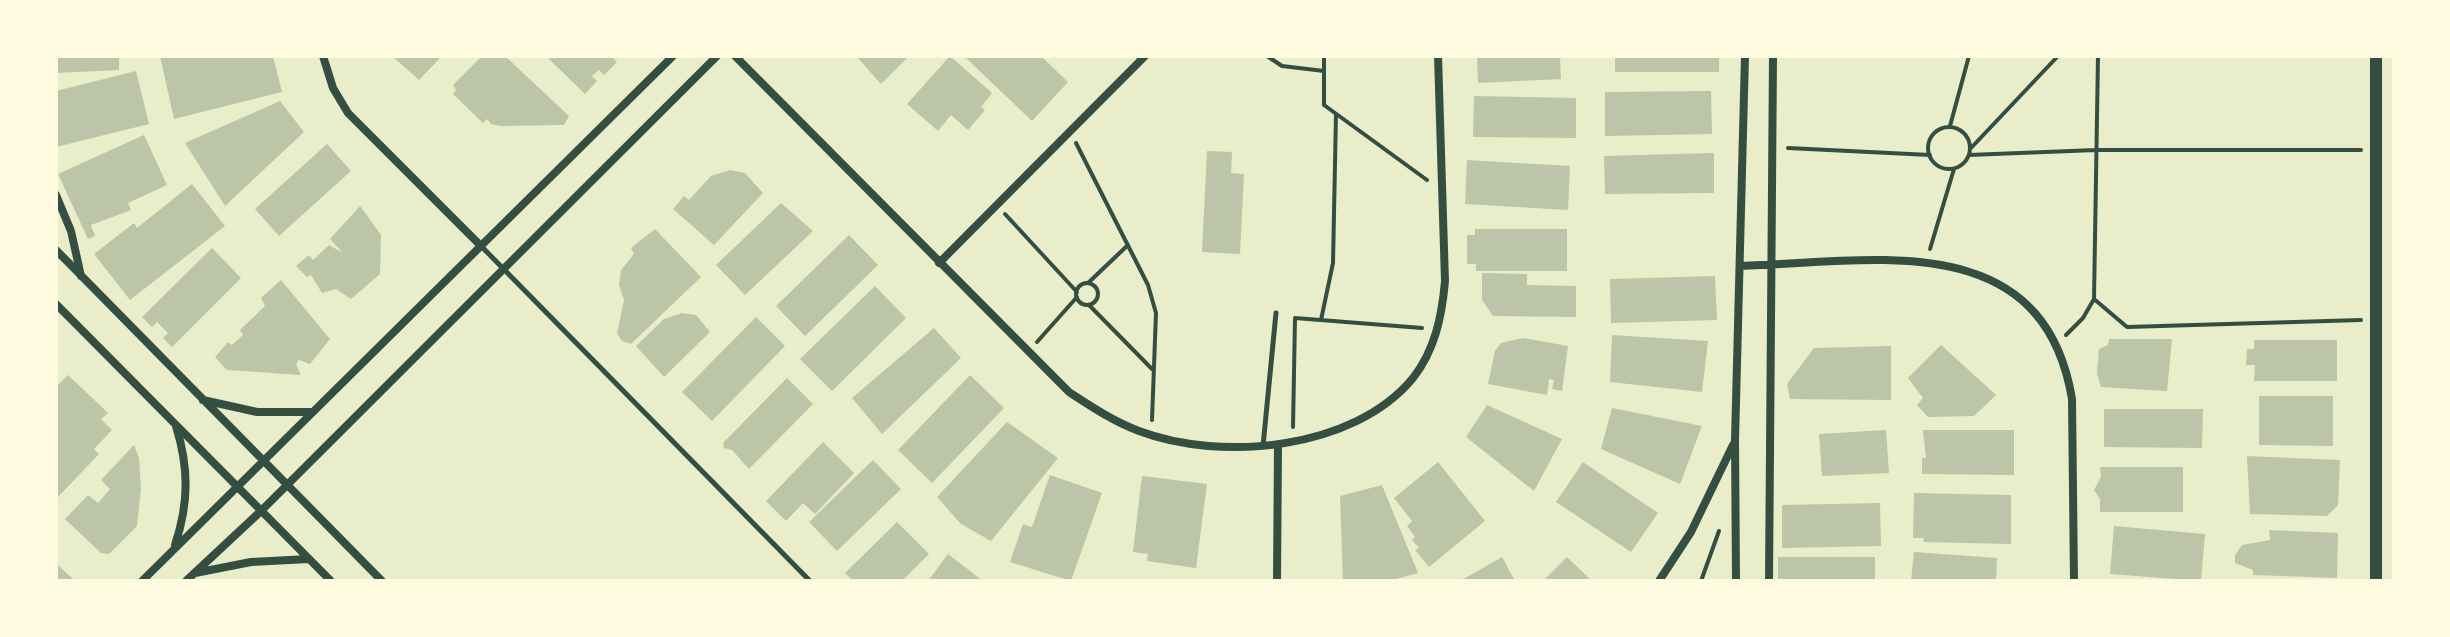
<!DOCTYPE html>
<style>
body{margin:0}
#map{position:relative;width:2450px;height:637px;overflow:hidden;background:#e9edc9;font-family:Barlow,sans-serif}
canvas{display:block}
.frame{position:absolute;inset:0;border:58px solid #fefae0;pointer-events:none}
</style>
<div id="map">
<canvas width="2450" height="637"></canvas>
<div class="frame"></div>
</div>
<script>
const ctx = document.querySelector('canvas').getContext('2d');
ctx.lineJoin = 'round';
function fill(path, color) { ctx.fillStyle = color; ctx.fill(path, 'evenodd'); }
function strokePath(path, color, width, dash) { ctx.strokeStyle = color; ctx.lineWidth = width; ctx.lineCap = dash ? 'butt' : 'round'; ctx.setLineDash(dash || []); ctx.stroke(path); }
fill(new Path2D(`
 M56,56H119V70L56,73Z
 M160,56H273L282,92L174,119Z
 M392,56H442L419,80Z
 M482,56H505L569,116L564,125L500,126L491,124L487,119L483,123L453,94L456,90L453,85Z
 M546,56H611L617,62L604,75L599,70L592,76L597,81L585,94Z
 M856,56H909L881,84Z
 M950,56L992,93L981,107L985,110L968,130L951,115L938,131L907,104Z
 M964,56H1041L1068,82L1032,121Z
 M1477,56H1560L1561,79L1478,83Z
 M1615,56H1719V72H1615Z
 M136,71L149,124L56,147V91Z
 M1711,91L1712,134L1605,136V92Z
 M1474,96L1576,98V138L1473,137Z
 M280,101L304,132L225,206L185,143Z
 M144,135L167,185L128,203L131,210L91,225L95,236L88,239L58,174Z
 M327,144L351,171L279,236L255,209Z
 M1207,151L1232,152L1231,173L1244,174L1240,254L1202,252Z
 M1714,153V193L1605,194L1604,156Z
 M1467,160L1570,166L1568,210L1465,204Z
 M730,170L745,173L763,193L714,245L673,209L684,196L689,200L711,176Z
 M192,184L225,226L130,300L94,254L134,223L137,228Z
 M781,203L813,231L745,295L716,265Z
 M360,206L381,235L380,274L351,299L336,289L322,293L311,275L307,277L296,266L309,255L313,260L329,245L343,253L330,239Z
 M655,229L701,277L631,344L622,341L617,333L624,300L619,285L621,270L634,254L631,248Z
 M1475,229H1567V271H1476V264H1467V235H1475Z
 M849,235L878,265L805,336L776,306Z
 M212,248L241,278L172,347L163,338L168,333L157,322L152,327L142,317Z
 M1482,273L1527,274V285L1576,286V317L1493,316L1482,300Z
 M1715,276L1717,320L1611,323L1610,279Z
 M281,280L330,339L310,364L299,360L296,364L301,375L227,370L215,357L228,342L232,345L243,335L240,330L265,306L261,298Z
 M875,286L906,318L832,391L800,359Z
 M682,313L696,315L710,332L664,377L636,346L664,319Z
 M756,317L785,346L712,421L682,392Z
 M934,328L961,358L882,434L852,398Z
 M1612,335L1708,341L1702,392L1610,382Z
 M1523,338L1568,346L1562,391L1552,389L1554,380L1549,379L1547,395L1488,384L1495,351L1501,343Z
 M2109,339H2172L2167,391L2101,387L2097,374L2099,349L2108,345Z
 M2254,340H2337V381H2254L2255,365H2246L2247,349H2254Z
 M1941,345L1996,395L1974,416L1928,417L1917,405L1923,398L1908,378Z
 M1891,346V400L1790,399L1787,384L1814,348Z
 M68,375L108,413L101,419L112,430L94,449L99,454L56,499V387Z
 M970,375L1004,408L932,483L898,450Z
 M787,378L813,404L749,469L732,450L724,448L723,443Z
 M2259,396H2333V446L2259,445Z
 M1487,405L1562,439L1534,491L1466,437Z
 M1612,408L1702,426L1680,484L1601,449Z
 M2104,409H2203L2202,448L2104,447Z
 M1007,422L1058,458L991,541L961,524L937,497Z
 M1886,430L1889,473L1822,476L1819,434Z
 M1923,430H2014V475L1922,474V458H1926Z
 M823,442L854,473L815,514L803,503L786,521L766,501Z
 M134,445L139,458L141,488L137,526L109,554L101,553L65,519L88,495L98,503L110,489L101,480Z
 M2247,456L2340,460L2338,505L2327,516L2250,514Z
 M873,460L901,489L837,551L809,522Z
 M1438,462L1485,521L1429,567L1415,550L1419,548L1412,540L1415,537L1407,526L1412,521L1394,498Z
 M1583,462L1658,513L1631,552L1556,502Z
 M2100,467H2183V512H2100V499L2094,490L2101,477Z
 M1050,475L1102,493L1071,581L1010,562L1023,524L1032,527Z
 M1142,476L1207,484L1196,568L1147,561L1148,554L1133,552Z
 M1382,485L1418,573L1389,581H1343L1340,496Z
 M1914,493L2011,495V544L1924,542L1923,538H1913Z
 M1880,503L1881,546L1782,548V505Z
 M897,522L929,554L902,581H853L845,573Z
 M2114,526L2205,534L2201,581L2110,574Z
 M2269,530L2338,533L2337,578L2253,575V570L2235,563V555L2242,545L2270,540Z
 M1914,552L1997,558L1996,581H1911Z
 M948,554L983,581H928Z
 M1502,557L1515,581H1460Z
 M1567,557L1592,581H1543Z
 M1778,557H1875V581H1778Z
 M56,563L75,581H56Z`), '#bcc5a7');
strokePath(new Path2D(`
 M1267,56L1282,66L1324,71
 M1324,56V105L1427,180
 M1950,126L1969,56
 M1928 148a21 21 0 1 1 42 0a21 21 0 1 1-42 0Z
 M1076,143L1148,285L1156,313L1152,420
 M1788,148L1930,155
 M1971,148L2058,56
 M1969,155L2096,150H2361
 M1005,214L1077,292
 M1930,249L1954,169
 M1088,283L1128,245
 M1076 294a11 11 0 1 1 22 0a11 11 0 1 1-22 0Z
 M2094,299L2127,327L2361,320
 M1089,305L1152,369
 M1321,320L1333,263L1336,114
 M2066,335L2083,318L2094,299L2098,56
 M1037,342L1077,297
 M1293,427L1295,318L1422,328
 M1701,581L1719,531`), '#344e41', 4);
strokePath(new Path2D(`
 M481,246L810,581
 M1263,446L1276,313`), '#344e41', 5);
strokePath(new Path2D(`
 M323,56L333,88L348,113L481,246
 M735,56L1069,392C1092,407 1113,421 1139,431C1221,462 1354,450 1413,378C1435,350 1442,316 1445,281L1438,56
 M56,195L71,231L81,276
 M56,250L382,581
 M939,263L1145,56
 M1740,266C1872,262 2043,225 2072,399L2074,581
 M56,304L331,581
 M203,400L257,412H312
 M175,545C189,503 189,468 176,426
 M195,573L251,562L309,559
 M142,581L673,56
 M186,581L261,511L717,56
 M1277,581L1278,445
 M1659,581L1691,532L1733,445
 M1736,581L1735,440L1745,56
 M1769,581L1773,56`), '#344e41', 8);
strokePath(new Path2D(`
 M2376,56V581`), '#344e41', 12);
</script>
